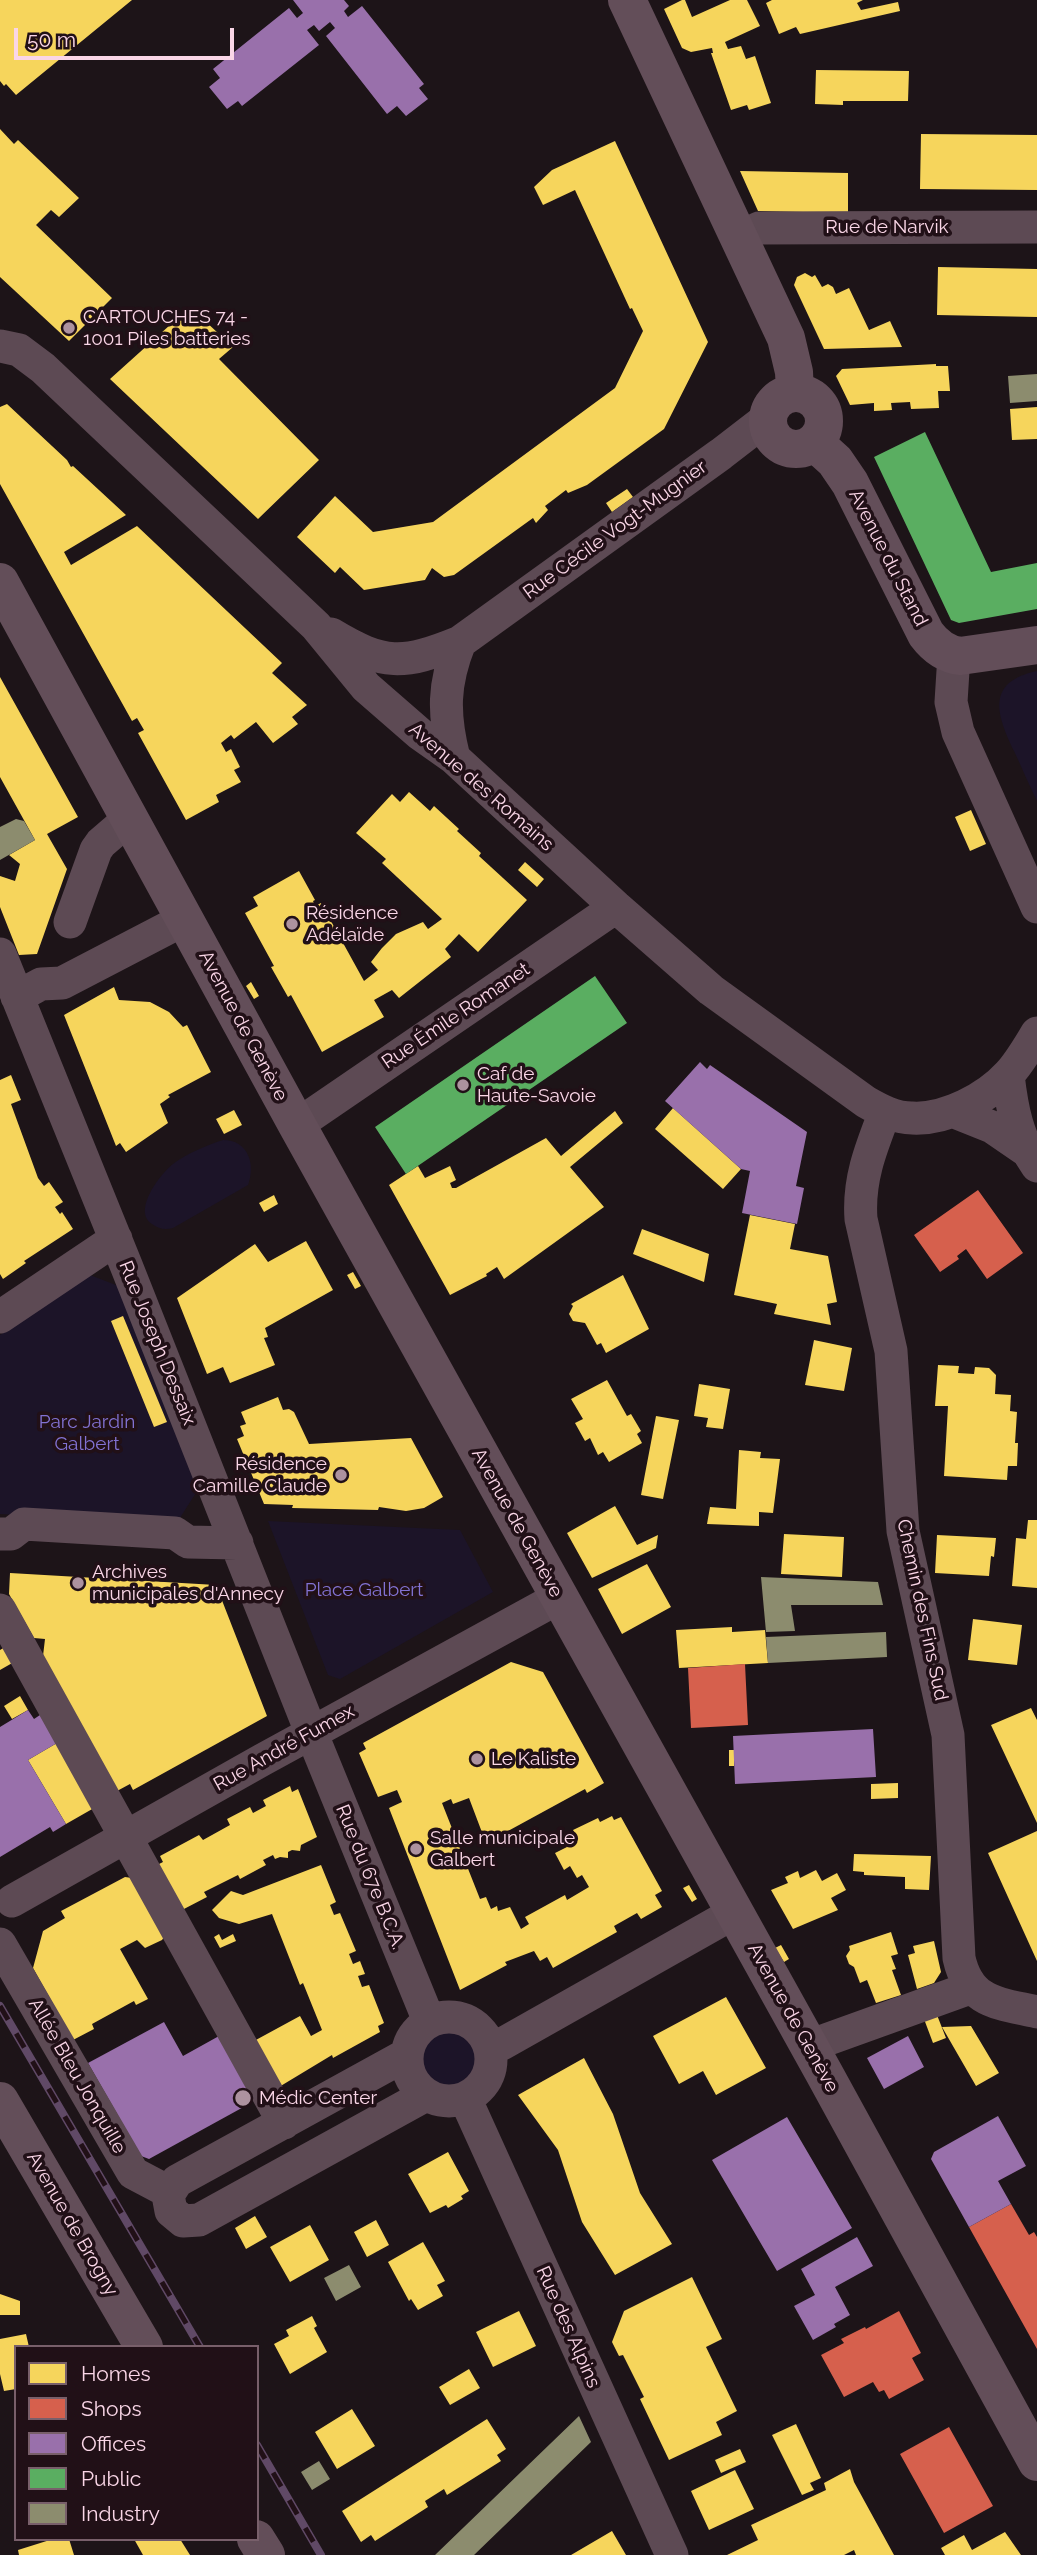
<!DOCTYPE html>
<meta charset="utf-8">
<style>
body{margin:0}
#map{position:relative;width:1037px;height:2555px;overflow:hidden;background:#1d1418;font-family:Raleway,sans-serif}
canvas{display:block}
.legend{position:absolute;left:14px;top:2345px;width:245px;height:196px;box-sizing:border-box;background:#211017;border:2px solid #785f6a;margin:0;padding:9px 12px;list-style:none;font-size:21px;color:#fad6e7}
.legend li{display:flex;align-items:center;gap:14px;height:35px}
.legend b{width:35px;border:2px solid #785f6a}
.scale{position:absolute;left:14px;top:28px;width:220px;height:32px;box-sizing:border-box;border:4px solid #fad6e7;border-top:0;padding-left:9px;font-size:21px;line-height:24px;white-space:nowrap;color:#fad6e7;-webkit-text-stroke:5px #211017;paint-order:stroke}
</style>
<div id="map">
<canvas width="1037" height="2555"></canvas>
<ul class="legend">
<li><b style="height:19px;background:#f6d55c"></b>Homes</li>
<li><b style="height:19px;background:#d6604d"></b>Shops</li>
<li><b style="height:19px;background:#9970ab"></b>Offices</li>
<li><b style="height:19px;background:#5aae61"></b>Public</li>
<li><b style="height:19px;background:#8c8c6e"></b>Industry</li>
</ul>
<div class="scale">50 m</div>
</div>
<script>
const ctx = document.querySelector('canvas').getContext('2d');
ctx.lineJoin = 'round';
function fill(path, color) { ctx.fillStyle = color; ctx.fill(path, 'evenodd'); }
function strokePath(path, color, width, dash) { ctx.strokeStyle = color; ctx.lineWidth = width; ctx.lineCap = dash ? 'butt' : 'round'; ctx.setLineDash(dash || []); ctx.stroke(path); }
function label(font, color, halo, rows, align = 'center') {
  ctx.font = font + ' Raleway,sans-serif'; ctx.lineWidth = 7; ctx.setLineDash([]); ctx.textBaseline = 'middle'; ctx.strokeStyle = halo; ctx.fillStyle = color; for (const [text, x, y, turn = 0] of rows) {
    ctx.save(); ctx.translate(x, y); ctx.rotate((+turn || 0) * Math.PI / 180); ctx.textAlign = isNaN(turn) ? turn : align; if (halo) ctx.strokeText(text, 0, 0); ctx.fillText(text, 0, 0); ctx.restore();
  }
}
fill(new Path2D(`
 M1037,671V801C1029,785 1022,768 1014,751C997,715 985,682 1037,671Z
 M223,1140C248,1140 256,1164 248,1185L173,1228C165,1230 159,1229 152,1224C132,1211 160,1174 173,1164C186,1154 207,1145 223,1140Z
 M90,1275L121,1287L201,1485L176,1524L0,1514V1335Z
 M268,1521L460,1530L493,1592L340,1679L328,1675Z
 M422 2058a27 27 0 1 1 54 0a27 27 0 1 1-54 0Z`), '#1c1428');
fill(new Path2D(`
 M0,0H132L16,95L6,84L4,86L0,81Z
 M682,0H685L692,17L730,0H747L760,26L725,42L728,49L741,46L746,59L755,56L771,103L749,110L747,105L731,110L711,53H713L712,48L691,52L682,48L664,9Z
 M772,0H863L857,3L861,10L898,2L900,11L800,34L796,27L779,34L766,3Z
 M816,70L909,71L908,101H843V105L815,104Z
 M0,129L14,144L18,140L79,198L59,217L51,210L36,225L112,298L69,341L0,277Z
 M921,134L1037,135V190L920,189Z
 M615,141L708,342L664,429L587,485L568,493L566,490L545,506L548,510L536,523L533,518L454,575L444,577L432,568L425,580L364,590L340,567L335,573L297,537L335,496L373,532L433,522L615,388L643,331L632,308L630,309L575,190L543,205L534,187L552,170Z
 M740,171L848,173V213L758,211Z
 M938,267L1037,269V317L937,315Z
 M805,273L812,277L815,275L822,287L828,284L833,287L836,294L849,288L869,330L890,321L902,347L824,349L794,285L797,277Z
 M190,307L233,347L219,359L319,460L258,519L110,379Z
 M936,364V366H948L950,391H938L939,408L911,409L910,402L891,403L892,410L874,411V403L850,405L836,376L842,369Z
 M7,404L67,460L71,467L73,466L126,515L64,552L71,565L137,526L282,663L272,673L307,705L292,717L298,724L273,743L256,722L234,739L231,735L221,743L226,752L231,749L240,767L234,770L241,782L216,795L219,802L186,820L138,733L144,730L137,718L132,721L0,484V407Z
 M1037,407V439L1012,440L1010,409Z
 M627,489L633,497L612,512L606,503Z
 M0,677L78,817L47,834L67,869L37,954L19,955L0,907V876L15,881L20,864L9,855L35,840L0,777Z
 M409,792L430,811L434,806L459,829L457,831L481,853L479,856L527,900L478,952L459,934L445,949L451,957L399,998L392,990L374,1000L384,1017L322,1052L291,995L288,997L271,967L274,966L245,913L258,906L253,897L299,871L315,900L313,901L315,906L321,903L364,981L378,970L371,962L382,948L396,934L423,922L428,929L442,919L382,863L386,859L356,833L392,794L400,802Z
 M971,810L986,844L970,851L955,817Z
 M525,862L544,879L537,887L518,870Z
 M251,982L259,996L254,999L246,986Z
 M114,987L119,1000L150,1002L169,1012L183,1027L187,1025L211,1072L168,1095L170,1097L160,1104L168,1123L126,1152L120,1143L116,1146L64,1015Z
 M11,1075L21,1100L11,1104L38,1178L44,1186L49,1182L63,1202L55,1207L60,1214L62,1212L73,1229L24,1261L26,1263L3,1279L0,1274V1080Z
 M673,1108L741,1169L723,1189L655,1129Z
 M234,1110L242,1125L224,1134L216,1119Z
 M615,1111L623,1123L570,1167L604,1207L504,1279L497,1267L486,1274L487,1276L450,1295L389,1185L418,1166L425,1178L450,1166L456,1180L450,1183L452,1188H456L546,1138L561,1156Z
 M274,1195L278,1204L264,1212L259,1203Z
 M750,1215L795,1224L790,1249L828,1256L837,1302L827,1304L831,1325L774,1314L777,1304L734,1295Z
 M642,1229L709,1254L704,1282L633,1254Z
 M306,1241L333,1290L265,1328L268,1337L264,1338L275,1365L230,1383L223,1367L207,1374L177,1298L255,1244L268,1262Z
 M353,1272L361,1286L355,1289L347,1275Z
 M623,1275L649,1329L606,1353L601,1343L597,1345L585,1323L573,1321L569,1314L573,1306L571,1304Z
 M123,1316L167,1422L154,1427L111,1321Z
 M814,1340L852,1348L844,1391L805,1385Z
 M938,1365L959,1366L958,1373L974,1374L975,1367L989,1368L996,1375L995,1394L1011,1395L1010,1411L1017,1412L1015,1443H1018L1017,1466H1008L1007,1480L944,1476L948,1406H935Z
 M607,1380L627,1416L631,1414L641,1431L637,1434L642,1443L609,1462L603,1452L598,1455L590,1438L585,1441L575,1423L583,1419L571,1399Z
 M699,1384L730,1389L723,1429L706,1427L708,1418L694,1416Z
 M278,1397L283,1410L289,1409L294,1412L309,1444L411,1438L443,1497L424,1508L406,1511L379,1507L378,1510L292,1508L293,1505L264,1504L237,1439L244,1436L240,1426L246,1424L241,1412Z
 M656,1416L679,1420L663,1499L641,1495Z
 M739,1450L761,1452L760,1458L780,1459L773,1513L759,1512V1526L707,1524L710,1507L736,1509Z
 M615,1506L637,1545L658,1535L656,1548L592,1578L567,1533Z
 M1028,1520H1037V1588L1012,1586L1016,1538L1026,1539Z
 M784,1534L844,1537L842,1577L781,1574Z
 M937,1535L996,1538L994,1557L991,1556L989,1576L935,1573Z
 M647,1564L671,1607L622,1634L598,1589Z
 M10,1573L216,1585L267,1716L133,1790L130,1784L117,1791L43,1656L45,1639L34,1638L9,1594Z
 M973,1619L1022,1625L1017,1665L968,1660Z
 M732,1627V1632L765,1630L768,1663L679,1668L676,1630Z
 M5,1647L14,1662L0,1670V1650Z
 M511,1662L543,1672L604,1783L587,1793L585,1789L486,1843L469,1798L453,1804L451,1799L442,1803L480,1899L486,1897L491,1909L497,1906L498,1911L510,1907L521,1929L529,1924L525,1917L565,1895L567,1900L589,1887L582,1875L577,1878L570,1866L564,1870L555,1853L567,1847L564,1842L576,1835L573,1830L598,1818L600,1822L612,1816L614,1820L621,1817L662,1891L655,1895L662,1907L641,1919L637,1913L614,1926L617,1932L553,1968L547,1957L540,1961L534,1951L505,1962L507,1965L460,1990L389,1808L402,1802L397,1790L378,1797L359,1753L366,1749L363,1743Z
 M20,1696L28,1710L12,1719L4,1706Z
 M1031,1708L1037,1720V1823L991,1725Z
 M57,1743L94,1808L66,1824L28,1760Z
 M729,1750H734V1766H729Z
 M898,1783V1798L871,1799V1784Z
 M290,1786L292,1792L298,1789L317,1837L301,1845L300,1851L292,1850L288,1852V1858L280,1857L275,1859L273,1855L263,1860L266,1865L240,1879L238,1875L204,1892L207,1897L182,1910L157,1865L163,1862L160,1856L199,1835L203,1840L230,1825L227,1819L250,1807L253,1813L266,1806L263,1800Z
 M1037,1831V1961L988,1853Z
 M854,1854L931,1856L929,1890L905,1889V1877L864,1875V1872L853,1871Z
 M321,1865L336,1902L330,1905L334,1915L340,1913L356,1951L349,1954L353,1964L360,1961L365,1974L358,1976L362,1987L369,1985L384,2023L378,2026L380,2032L333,2058L332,2055L279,2087L254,2041L300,2016L311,2036L322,2030L303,1983L300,1985L272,1914L239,1924L219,1918L212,1910L231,1891L243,1895Z
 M816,1870L822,1881L837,1873L846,1890L831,1898L838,1910L793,1929L771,1890L788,1883L785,1877L798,1871L800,1878Z
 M125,1877L132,1878L164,1937L162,1940L145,1948L137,1940L120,1949L148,1999L136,2005L134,2001L92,2024L94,2029L73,2040L33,1968L43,1931L65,1918L61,1911Z
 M689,1885L697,1899L692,1902L683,1888Z
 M891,1932L898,1954L891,1956L896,1969L892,1970L901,1995L876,2003L867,1980L860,1983L854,1967L849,1964L846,1956L850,1950L849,1946Z
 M219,1934L222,1940L233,1934L236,1941L220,1948L214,1937Z
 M934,1941L941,1972L934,1983L917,1989L908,1955L915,1953L913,1946Z
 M781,1945L789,1959L784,1962L775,1948Z
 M726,1997L766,2068L716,2095L703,2071L679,2084L653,2036Z
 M937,2015L946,2038L933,2043L924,2019Z
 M971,2026L999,2073L976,2086L942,2027Z
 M584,2058L613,2114L640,2193L672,2244L615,2275L582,2222L558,2150L518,2095Z
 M448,2152L469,2191L461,2196L463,2199L448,2208L446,2205L430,2213L408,2174Z
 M255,2216L267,2237L246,2249L235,2228Z
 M376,2220L389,2245L367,2257L354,2232Z
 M310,2225L329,2260L290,2282L270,2247Z
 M423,2242L445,2281L437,2285L443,2296L418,2310L411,2299L409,2301L388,2262Z
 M692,2277L722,2339L706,2347L737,2411L716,2422L722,2435L669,2460L640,2399L644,2397L623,2355L619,2356L612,2342L624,2311Z
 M0,2294L20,2301V2315H0Z
 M519,2311L536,2346L493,2367L476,2332Z
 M312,2316L317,2326L314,2328L327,2352L290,2374L274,2344L289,2336L286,2330Z
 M26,2334L29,2347H16V2389L4,2391L0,2374V2339Z
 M469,2369L480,2388L450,2405L439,2387Z
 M352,2409L375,2446L337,2469L315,2432Z
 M487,2419L506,2449L497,2455L501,2461L447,2495L444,2489L425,2501L428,2507L375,2541L371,2535L361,2542L342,2511Z
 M796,2424L821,2478L810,2483L814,2490L802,2495L772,2435Z
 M740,2449L746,2462L721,2473L715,2460Z
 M850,2469L854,2482L894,2555H856L854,2550L844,2555H727L758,2540L751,2525L826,2490L824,2483Z
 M735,2470L754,2509L709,2530L691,2491Z
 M612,2531L626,2555H571Z
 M1005,2532L1021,2555H945L941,2548L964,2535L972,2550Z
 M53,2539H69L74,2555H19L18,2550Z
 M134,2539H180L190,2555H143Z`), '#f6d55c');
fill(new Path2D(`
 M978,1190L1023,1253L987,1279L966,1249L957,1256L959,1259L940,1272L914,1235Z
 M745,1664L748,1725L691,1728L688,1668Z
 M1011,2204L1029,2235L1034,2232L1037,2237V2349L969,2227Z
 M899,2311L921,2353L912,2358L924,2380L889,2399L884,2390L879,2392L873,2382L844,2397L821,2355L844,2343L841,2339L865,2327L866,2329Z
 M949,2427L993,2506L944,2533L900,2454Z`), '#d6604d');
fill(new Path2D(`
 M293,0H344L349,6L344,11L348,17L362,6L424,84L419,88L428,99L406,116L397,106L387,114L326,36L335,28L330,22L319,31L314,25L307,30L319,45L242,106L238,101L227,109L209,87L220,78L213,69L289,8L297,18L303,13Z
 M700,1062L707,1069L710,1065L807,1132L796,1186L804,1188L797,1224L742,1213L750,1171L741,1169L665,1101Z
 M28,1710L34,1719L40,1715L57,1743L28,1760L66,1824L53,1832L50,1827L0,1857V1727Z
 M873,1729L876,1777L735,1784L733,1736Z
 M164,2022L183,2056L219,2036L252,2095L249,2104L149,2159L141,2156L88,2063Z
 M908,2036L924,2067L884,2089L867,2058Z
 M998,2116L1026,2166L998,2181L1011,2204L969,2227L931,2159L934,2152Z
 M787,2117L852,2228L777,2271L712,2160Z
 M857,2237L873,2266L835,2287L850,2315L834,2324L836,2327L813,2340L794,2306L815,2295L801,2269Z`), '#9970ab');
fill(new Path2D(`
 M925,432L991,572L1037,563V609L959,623L951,620L874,457Z
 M595,976L627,1023L406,1174L375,1127Z`), '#5aae61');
fill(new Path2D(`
 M1037,374V401L1010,403L1008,376Z
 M16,819L24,821L35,840L0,860V827Z
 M761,1577L878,1582L883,1605H791L795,1631L766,1632Z
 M886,1632L887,1657L768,1663L766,1637Z
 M349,2265L361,2287L336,2301L324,2278Z
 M579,2416L591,2442L474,2555H435Z
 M319,2461L330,2479L312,2490L301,2472Z`), '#8c8c6e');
strokePath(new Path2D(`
 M739,237L759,228L1037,227
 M0,346L19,350L43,368L316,626L366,687L420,734L454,758L616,907L711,990L866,1102C880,1110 895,1118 912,1118C946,1120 987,1098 1009,1074C1020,1062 1029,1046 1037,1033
 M331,634C384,666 403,665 460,642L721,454L769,417
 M954,655L951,702L958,732L1037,907
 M454,758C443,714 443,684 460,642
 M70,922L96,850L101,843L130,818
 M0,954L126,1265L311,1732L429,2021
 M17,997L41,984L62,983L185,919
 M1008,1075C1012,1109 1017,1137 1037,1166
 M952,1111L992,1127L1027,1151
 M885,1112C871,1148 858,1180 861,1219L891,1351L903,1531L948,1735L959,1958C969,2003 998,2003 1037,2012
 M297,1125L616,907
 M0,1317L116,1239
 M0,1534H11L24,1524L175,1533L188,1542L237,1543
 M0,1610L284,2123
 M12,1901L262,1760L558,1598
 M0,1944L133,2173L169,2192
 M407 2059a42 42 0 1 1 84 0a42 42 0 1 1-84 0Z
 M809,2046L970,1988
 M490,2047L502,2044L734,1913
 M406,2055L177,2181L168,2195L171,2211L183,2221L199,2220L426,2095
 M465,2098L672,2555`), '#5d4a54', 33);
strokePath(new Path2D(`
 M627,0L786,338L794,372L795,393
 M768 421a28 28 0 1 1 56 0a28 28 0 1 1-56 0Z
 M814,442L835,461L850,483L926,634C935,646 945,654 960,656L1037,645
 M0,582L297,1125L824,2073L1037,2462
 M0,2101L144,2347
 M256,2539L266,2555`), '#634e59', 38);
const rail = new Path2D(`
 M0,2006L200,2347
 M257,2445L321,2555`);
strokePath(rail, '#604966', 8);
strokePath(rail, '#211017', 5, [16]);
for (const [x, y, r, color] of [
 [69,328,7,"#ad929f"],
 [292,924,7,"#ad929f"],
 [463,1085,7,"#ad929f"],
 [341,1475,7,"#ad929f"],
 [78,1583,7,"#ad929f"],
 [477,1759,7,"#ad929f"],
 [416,1849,7,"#ad929f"],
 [243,2098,9,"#ad929f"]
]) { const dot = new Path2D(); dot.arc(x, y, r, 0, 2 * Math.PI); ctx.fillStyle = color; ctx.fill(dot); strokePath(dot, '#211017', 2.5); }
label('19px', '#fad6e7', '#211017', [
 ["Rue de Narvik",887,227],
 ["Rue Cécile Vogt-Mugnier",615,530,-36],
 ["Avenue du Stand",888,558,63],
 ["Avenue des Romains",481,787,41],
 ["Rue Émile Romanet",456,1016,-34],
 ["Avenue de Genève",243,1026,62],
 ["Rue Joseph Dessaix",157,1343,68],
 ["Avenue de Genève",517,1523,61],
 ["Chemin des Fins Sud",922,1610,78],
 ["Rue André Fumex",284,1748,-29],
 ["Rue du 67e B.C.A.",370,1877,68],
 ["Avenue de Genève",793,2018,61],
 ["Allée Bleu Jonquille",77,2076,60],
 ["Avenue de Brogny",72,2224,60],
 ["Rue des Alpins",568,2327,66]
]);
label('19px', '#fad6e7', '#211017', [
 ["CARTOUCHES 74 -",83,317],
 ["1001 Piles batteries",83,339],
 ["Résidence",306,913],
 ["Adélaïde",306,935],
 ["Caf de",477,1074],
 ["Haute-Savoie",477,1096],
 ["Résidence",327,1464,"right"],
 ["Camille Claude",327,1486,"right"],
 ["Archives",92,1572],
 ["municipales d'Annecy",92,1594],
 ["Le Kaliste",491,1759],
 ["Salle municipale",430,1838],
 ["Galbert",430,1860],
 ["Médic Center",259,2098]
], 'left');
label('19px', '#8272d3', '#211017', [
 ["Parc Jardin",87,1422],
 ["Galbert",87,1444],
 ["Place Galbert",364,1590]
]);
</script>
